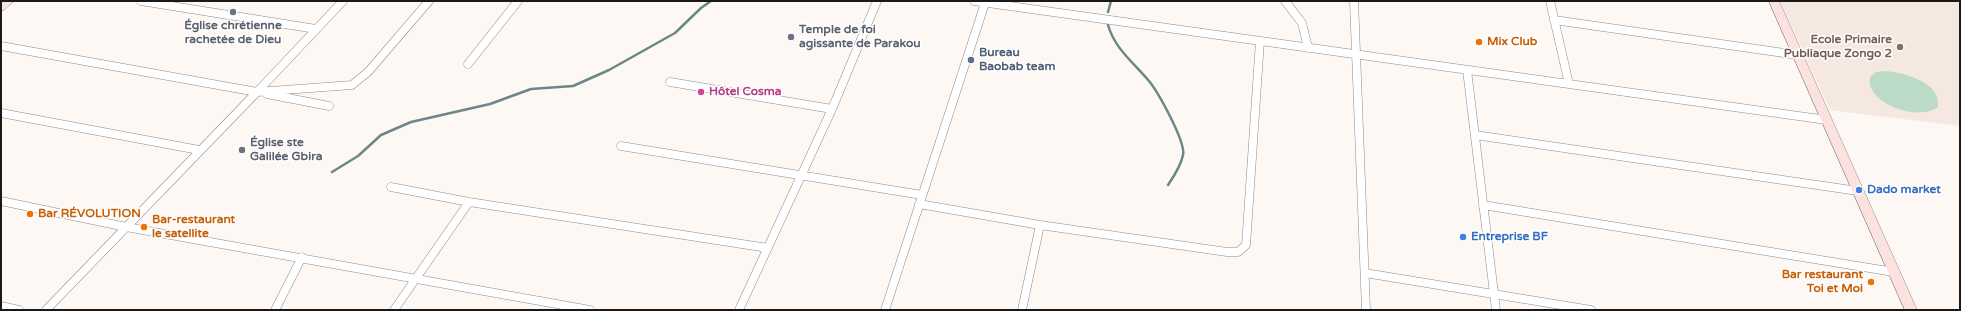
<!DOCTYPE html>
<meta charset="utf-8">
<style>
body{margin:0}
#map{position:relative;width:1961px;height:311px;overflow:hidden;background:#fef8f5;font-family:"Varela Round",sans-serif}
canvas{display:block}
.frame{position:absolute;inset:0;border:2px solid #1b1918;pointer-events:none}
</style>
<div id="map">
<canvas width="1961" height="311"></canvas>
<div class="frame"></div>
</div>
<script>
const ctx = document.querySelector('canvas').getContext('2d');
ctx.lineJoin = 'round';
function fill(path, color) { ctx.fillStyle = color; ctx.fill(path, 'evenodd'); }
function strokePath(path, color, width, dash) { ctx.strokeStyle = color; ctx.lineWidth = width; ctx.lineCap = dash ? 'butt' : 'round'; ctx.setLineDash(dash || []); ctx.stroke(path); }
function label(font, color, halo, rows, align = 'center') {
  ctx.font = font + ' "Varela Round",sans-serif'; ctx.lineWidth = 3; ctx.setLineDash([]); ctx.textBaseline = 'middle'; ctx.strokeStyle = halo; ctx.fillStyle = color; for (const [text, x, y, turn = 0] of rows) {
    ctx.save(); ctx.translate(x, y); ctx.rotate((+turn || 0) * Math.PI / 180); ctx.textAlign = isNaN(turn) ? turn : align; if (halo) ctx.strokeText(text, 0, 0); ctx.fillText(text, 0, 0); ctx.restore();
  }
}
fill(new Path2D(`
 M1780,1H1960V126L1830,110Z`), '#f5e8e1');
fill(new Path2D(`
 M1886,71C1905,73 1941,82 1938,107C1919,122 1865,104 1870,77L1876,72Z`), '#bcdbc6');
strokePath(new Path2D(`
 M1108,12L1111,1
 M1108,25C1115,49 1133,62 1149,81C1158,92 1186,142 1183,155C1181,166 1174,176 1168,185
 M332,172L358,156L381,135L411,122L490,104L531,89L573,86L609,70L675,33L701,8L711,1`), '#6b8787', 2.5);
const street = new Path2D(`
 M141,1L316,29
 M974,1L1827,120
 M1285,1L1302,23L1308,48
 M1354,1L1366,310
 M1550,1L1569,84
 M1554,20L1798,55
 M1,46L257,92L46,310
 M468,64L518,1
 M1467,70L1496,310
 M670,82L832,109
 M257,92L352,85L368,72L429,1
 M257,92L343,1
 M267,94L329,106
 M1,113L199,150
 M1475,135L1858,191
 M621,146L922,195
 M391,187L469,202L768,248
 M1,201L126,227L590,310
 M919,204L1040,225L1227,252H1238L1246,245L1260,41
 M1483,205L1894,272
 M1365,273L1591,310
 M1,306L19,310
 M275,310L302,257
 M394,310L469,202
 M739,310L832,109L877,1
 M885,310L985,3
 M1022,310L1040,225`);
const secondary = new Path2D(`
 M3,1H14L4,10L1,11V3Z
 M1769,1H1779L1917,310H1905Z`);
strokePath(street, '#8f8987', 9);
strokePath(secondary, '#8f8987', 1);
strokePath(street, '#fff', 8);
fill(secondary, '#fbe2de');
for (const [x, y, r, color] of [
 [233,12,4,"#6b7280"],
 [791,37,4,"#6b7280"],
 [1479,42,4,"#e8710a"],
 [1900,47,4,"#8d6e63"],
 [971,60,4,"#5c6f8a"],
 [701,92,4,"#d1479c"],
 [242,150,4,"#6b7280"],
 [1859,190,4,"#3f7fe0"],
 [30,214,4,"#e8710a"],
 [144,227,4,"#e8710a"],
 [1463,237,4,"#3f7fe0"],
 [1871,282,4,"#e8710a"]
]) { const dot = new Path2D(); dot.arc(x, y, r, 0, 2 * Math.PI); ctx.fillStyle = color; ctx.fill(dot); strokePath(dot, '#fff', 1.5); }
label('bold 12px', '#5b616d', '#fff', [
 ["Église chrétienne",233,26,"center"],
 ["rachetée de Dieu",233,40,"center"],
 ["Temple de foi",799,30],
 ["agissante de Parakou",799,44],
 ["Église ste",250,143],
 ["Galilée Gbira",250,157]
], 'left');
label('bold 12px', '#785e54', '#fff', [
 ["Ecole Primaire",1892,40],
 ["Publiaque Zongo 2",1892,54]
], 'right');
label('bold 12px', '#c56008', '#fff', [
 ["Mix Club",1487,42],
 ["Bar RÉVOLUTION",38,214],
 ["Bar-restaurant",152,220],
 ["le satellite",152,234],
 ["Bar restaurant",1863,275,"right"],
 ["Toi et Moi",1863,289,"right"]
], 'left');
label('bold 12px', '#4e5e75', '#fff', [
 ["Bureau",979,53],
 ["Baobab team",979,67]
], 'left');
label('bold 12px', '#b23c85', '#fff', [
 ["Hôtel Cosma",709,92]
], 'left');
label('bold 12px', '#366cbe', '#fff', [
 ["Dado market",1867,190],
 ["Entreprise BF",1471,237]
], 'left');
</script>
